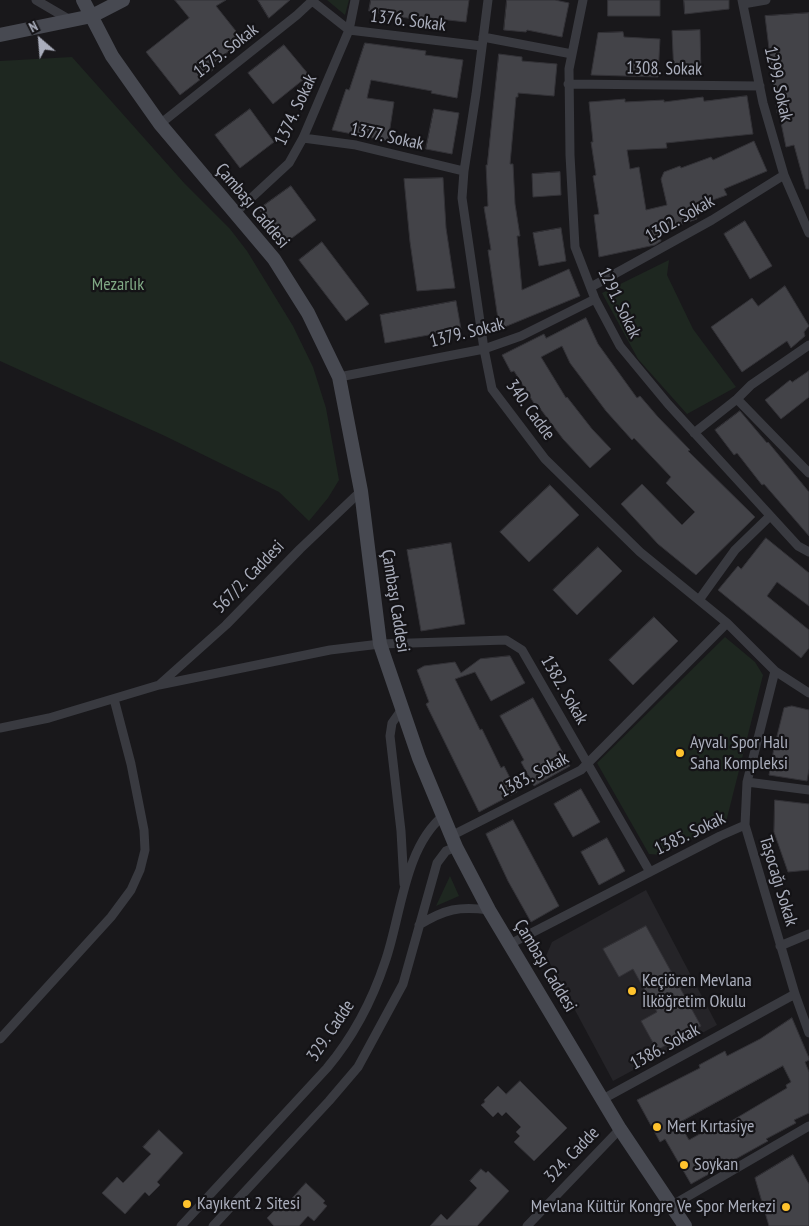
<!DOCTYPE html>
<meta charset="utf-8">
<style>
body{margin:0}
#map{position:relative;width:809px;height:1226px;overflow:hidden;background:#19181b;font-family:"PT Sans Narrow",sans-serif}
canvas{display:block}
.north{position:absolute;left:15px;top:15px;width:50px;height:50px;-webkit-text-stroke:4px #141316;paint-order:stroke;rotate:333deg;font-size:14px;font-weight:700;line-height:20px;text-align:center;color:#aaaebc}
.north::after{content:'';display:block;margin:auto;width:18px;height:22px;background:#aaaebc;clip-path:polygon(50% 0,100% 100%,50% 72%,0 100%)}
</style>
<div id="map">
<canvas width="809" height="1226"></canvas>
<div class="north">N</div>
</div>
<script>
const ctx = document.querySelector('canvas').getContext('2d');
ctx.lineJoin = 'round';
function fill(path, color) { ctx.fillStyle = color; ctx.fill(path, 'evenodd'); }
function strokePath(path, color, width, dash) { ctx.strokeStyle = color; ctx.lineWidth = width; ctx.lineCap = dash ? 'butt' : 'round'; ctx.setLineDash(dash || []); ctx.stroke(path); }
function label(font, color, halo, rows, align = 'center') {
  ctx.font = font + ' "PT Sans Narrow",sans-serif'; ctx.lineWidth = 4.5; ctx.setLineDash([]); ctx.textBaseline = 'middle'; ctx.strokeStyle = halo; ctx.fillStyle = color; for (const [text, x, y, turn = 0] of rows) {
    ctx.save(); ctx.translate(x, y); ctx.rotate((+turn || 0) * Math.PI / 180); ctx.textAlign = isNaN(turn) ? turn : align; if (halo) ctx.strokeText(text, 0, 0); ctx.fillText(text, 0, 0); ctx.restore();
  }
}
fill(new Path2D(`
 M646,890L717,1025L613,1081L546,956L552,942Z`), '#252428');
fill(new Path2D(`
 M327,0H349L345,15Z
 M72,57L185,184L230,229L247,251L293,326L313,367L326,408L339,480L328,498L309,521L279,492L165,436L0,361V61Z
 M669,260L667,275L693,329L736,387L687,414L638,359L602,293Z
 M725,637L755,662L763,675L726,822L662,855L649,854L597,763Z
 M450,876L459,896L436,906Z`), '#1e2720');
const building = new Path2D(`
 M175,0H226L216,6L243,40L211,65L214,69L180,95L146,52L189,18Z
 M258,0H290L269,18Z
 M371,0H469L466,22L430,18L429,22L369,11Z
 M507,0H555L569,3L562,37L527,30L526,32L504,30Z
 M608,0H660V16H608Z
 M684,0H729V9L685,14Z
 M809,13V189H806L794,145L786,147L779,113H777L765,16Z
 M700,30L701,74L674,75L672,31Z
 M623,32L624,37L660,39L658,77L591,75L598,33Z
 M365,43L426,51L425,55L463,60L457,98L431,93L432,91L371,80L367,98L394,102L388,141L332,130L346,89L349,90Z
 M284,45L309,75L273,104L248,73Z
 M499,54L522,57V61L557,64L554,96L518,93V97H516L510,164H513L515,204L520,236H517L522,290L569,269L580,296L502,328L498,319L493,285L488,250H491L484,207L488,206L486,165H487Z
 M747,96L753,134L666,143L667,148L627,150L630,169L639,167L646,210L667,205L661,179L664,172L680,166L681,168L711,157L713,160L754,141L767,171L724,189L727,195L693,207L697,219L659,232L661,241L655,245L599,257L594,215L599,214L593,176L596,175L591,142H593L589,102L625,99V102L664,100V102L703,97L704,101Z
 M250,109L274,142L240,168L215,135Z
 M434,109L459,113L452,154L426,149Z
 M560,172L561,195L533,197L532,174Z
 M443,178L446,228L455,288L417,291L410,242L404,179Z
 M291,186L316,220L284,244L259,209Z
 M745,221L772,266L750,279L724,234Z
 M561,228L566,261L539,266L533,233Z
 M322,242L369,304L346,321L299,260Z
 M785,286L809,326L804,332L805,336L791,348L787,341L742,372L711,327L752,298L758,306Z
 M456,301L461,329L385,343L380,315Z
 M586,318L598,344L637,398L640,396L658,417L690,450L688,451L755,517L696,575L658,544L621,504L642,484L682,525L695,512L666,483L671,477L634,438L632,440L606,411L570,363L562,346L541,357L566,398L567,397L592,429L611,449L590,468L563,439L539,407L537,408L514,371L511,372L502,355L544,334L546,338Z
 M809,371V397L781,419L765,400L790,380L792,382Z
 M740,411L767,443L768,442L809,492V536L764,484L762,485L737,453L734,455L715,430Z
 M550,485L579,515L529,562L500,532Z
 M766,538L809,573V606L777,582L767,596L809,630V648L801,658L718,590L738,566L741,569Z
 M451,543L465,624L421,631L407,550Z
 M598,547L622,571L577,615L553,590Z
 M654,617L678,641L633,685L609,660Z
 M510,656L525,683L491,701L475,672L455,679L480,730L482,729L501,768L504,766L517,792L479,812L426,704L429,702L417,670L424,666L455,662L461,673L480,659Z
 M533,698L570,766L534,786L521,762L524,760L500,716Z
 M792,706L809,710V769L807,781L769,775L774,748L784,708Z
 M581,789L600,822L573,837L554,804Z
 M775,800L809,804V870L788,872L774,832Z
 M513,820L559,906L531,922L508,881L486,834Z
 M607,838L625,871L599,885L581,852Z
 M646,926L701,1026L657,1050L641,1021L657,1012L633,969L619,977L603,949Z
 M792,1018L809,1058V1060L805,1062L809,1072V1113L794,1120L796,1123L766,1139L768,1141L691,1184L665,1139L660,1142L637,1100L700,1068L699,1065L725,1051L727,1056L760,1039ZM783,1066L791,1082L786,1085L787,1088L718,1129L716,1125L689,1140L679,1123Z
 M520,1081L567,1128L534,1161L514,1142L520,1136L516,1132L521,1127L506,1112L502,1116L498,1112L493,1117L481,1105L485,1102L484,1100L498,1086L506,1094Z
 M159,1130L183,1153L157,1182L160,1185L149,1196L145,1192L125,1214L102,1193L117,1177L123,1183L151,1154L143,1147Z
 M793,1155L809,1184V1226H769L755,1178Z
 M481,1169L486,1173L488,1171L509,1191L477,1226H430L441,1214L447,1220L477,1188L470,1181Z
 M306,1183L325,1201L323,1203L327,1206L314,1221L308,1216L299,1226H274L267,1218L280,1205L283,1208Z`);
fill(building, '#434348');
strokePath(building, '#333237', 1);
strokePath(new Path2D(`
 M36,0L70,20
 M311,0L349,30L482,46
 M488,0L476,94L464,171L462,198L484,349L492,389L545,459L640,552L727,623L775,671L809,693
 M583,0L569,69L570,155L575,247L595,299L620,346L668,404L798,546L809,552
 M742,0L763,103L784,175L809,233
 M743,4L766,0
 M483,37L572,54
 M568,84L760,86
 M160,124L297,15L312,1
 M303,138L356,145L464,171
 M235,213L289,163L303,138L349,30L355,0
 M591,287L712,220L784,175
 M339,377L484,349L521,336L595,299
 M737,399L809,473
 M694,433L737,399L751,385L809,345
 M699,600L735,550L770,516
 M159,685L226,625L300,549L361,491
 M402,709L392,723L390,736L401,831L404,884
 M0,728L49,718L159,685L330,650L380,644L506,640L522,650L650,872
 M747,782L809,790
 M745,825L795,994L809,1033
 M451,836L581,770L727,623
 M419,925C445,909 459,906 489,910
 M510,944L720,836L745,825L747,782L775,671
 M780,946L809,934
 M0,1039L111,917L131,890L140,870L145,850L144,830L131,764L114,699
 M603,1099L795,994
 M671,1206L809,1126
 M181,1226L327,1068C353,1037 372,1001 385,962C401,917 404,848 443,816
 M213,1226L329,1101L358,1067L403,984L437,863L446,851L456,847
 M527,1226L620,1129`), '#393a40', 9);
strokePath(new Path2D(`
 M83,0L112,56L160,124L274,259L308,313L339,377L361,491L380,644L419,758L456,847L489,910L620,1129L685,1226
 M0,35L92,16L123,0`), '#474951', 14);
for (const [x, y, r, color] of [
 [680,753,5,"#ffc32d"],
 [632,991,5,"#ffc32d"],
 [657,1127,5,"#ffc32d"],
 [684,1165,5,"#ffc32d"],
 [187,1204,5,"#ffc32d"],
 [786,1207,5,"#ffc32d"]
]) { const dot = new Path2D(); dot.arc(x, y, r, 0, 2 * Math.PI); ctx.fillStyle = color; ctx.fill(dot); strokePath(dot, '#141316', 2); }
label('18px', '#aaaebc', '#141316', [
 ["1376. Sokak",408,21,7],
 ["1375. Sokak",226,51,-38],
 ["1308. Sokak",664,69,1],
 ["1299. Sokak",778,84,77],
 ["1374. Sokak",296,110,-65],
 ["1377. Sokak",387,137,12],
 ["Çambaşı Caddesi",252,206,50],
 ["1302. Sokak",680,219,-30],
 ["1291. Sokak",619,303,64],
 ["1379. Sokak",467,333,-14],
 ["340. Cadde",530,410,54],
 ["567/2. Caddesi",249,577,-46],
 ["Çambaşı Caddesi",395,601,81],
 ["1382. Sokak",564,690,60],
 ["1383. Sokak",534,775,-28],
 ["1385. Sokak",690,834,-26],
 ["Taşocağı Sokak",778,881,73],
 ["Çambaşı Caddesi",545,966,59],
 ["329. Cadde",331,1031,-56],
 ["1386. Sokak",665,1047,-29],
 ["324. Cadde",572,1155,-46]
]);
label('18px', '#7fa884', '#141316', [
 ["Mezarlık",118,285]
]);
label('18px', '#aaaebc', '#141316', [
 ["Ayvalı Spor Halı",690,743],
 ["Saha Kompleksi",690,764],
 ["Keçiören Mevlana",642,981],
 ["İlköğretim Okulu",642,1002],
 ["Mert Kırtasiye",667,1127],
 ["Soykan",694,1165],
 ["Kayıkent 2 Sitesi",197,1204],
 ["Mevlana Kültür Kongre Ve Spor Merkezi",776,1207,"right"]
], 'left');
</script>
